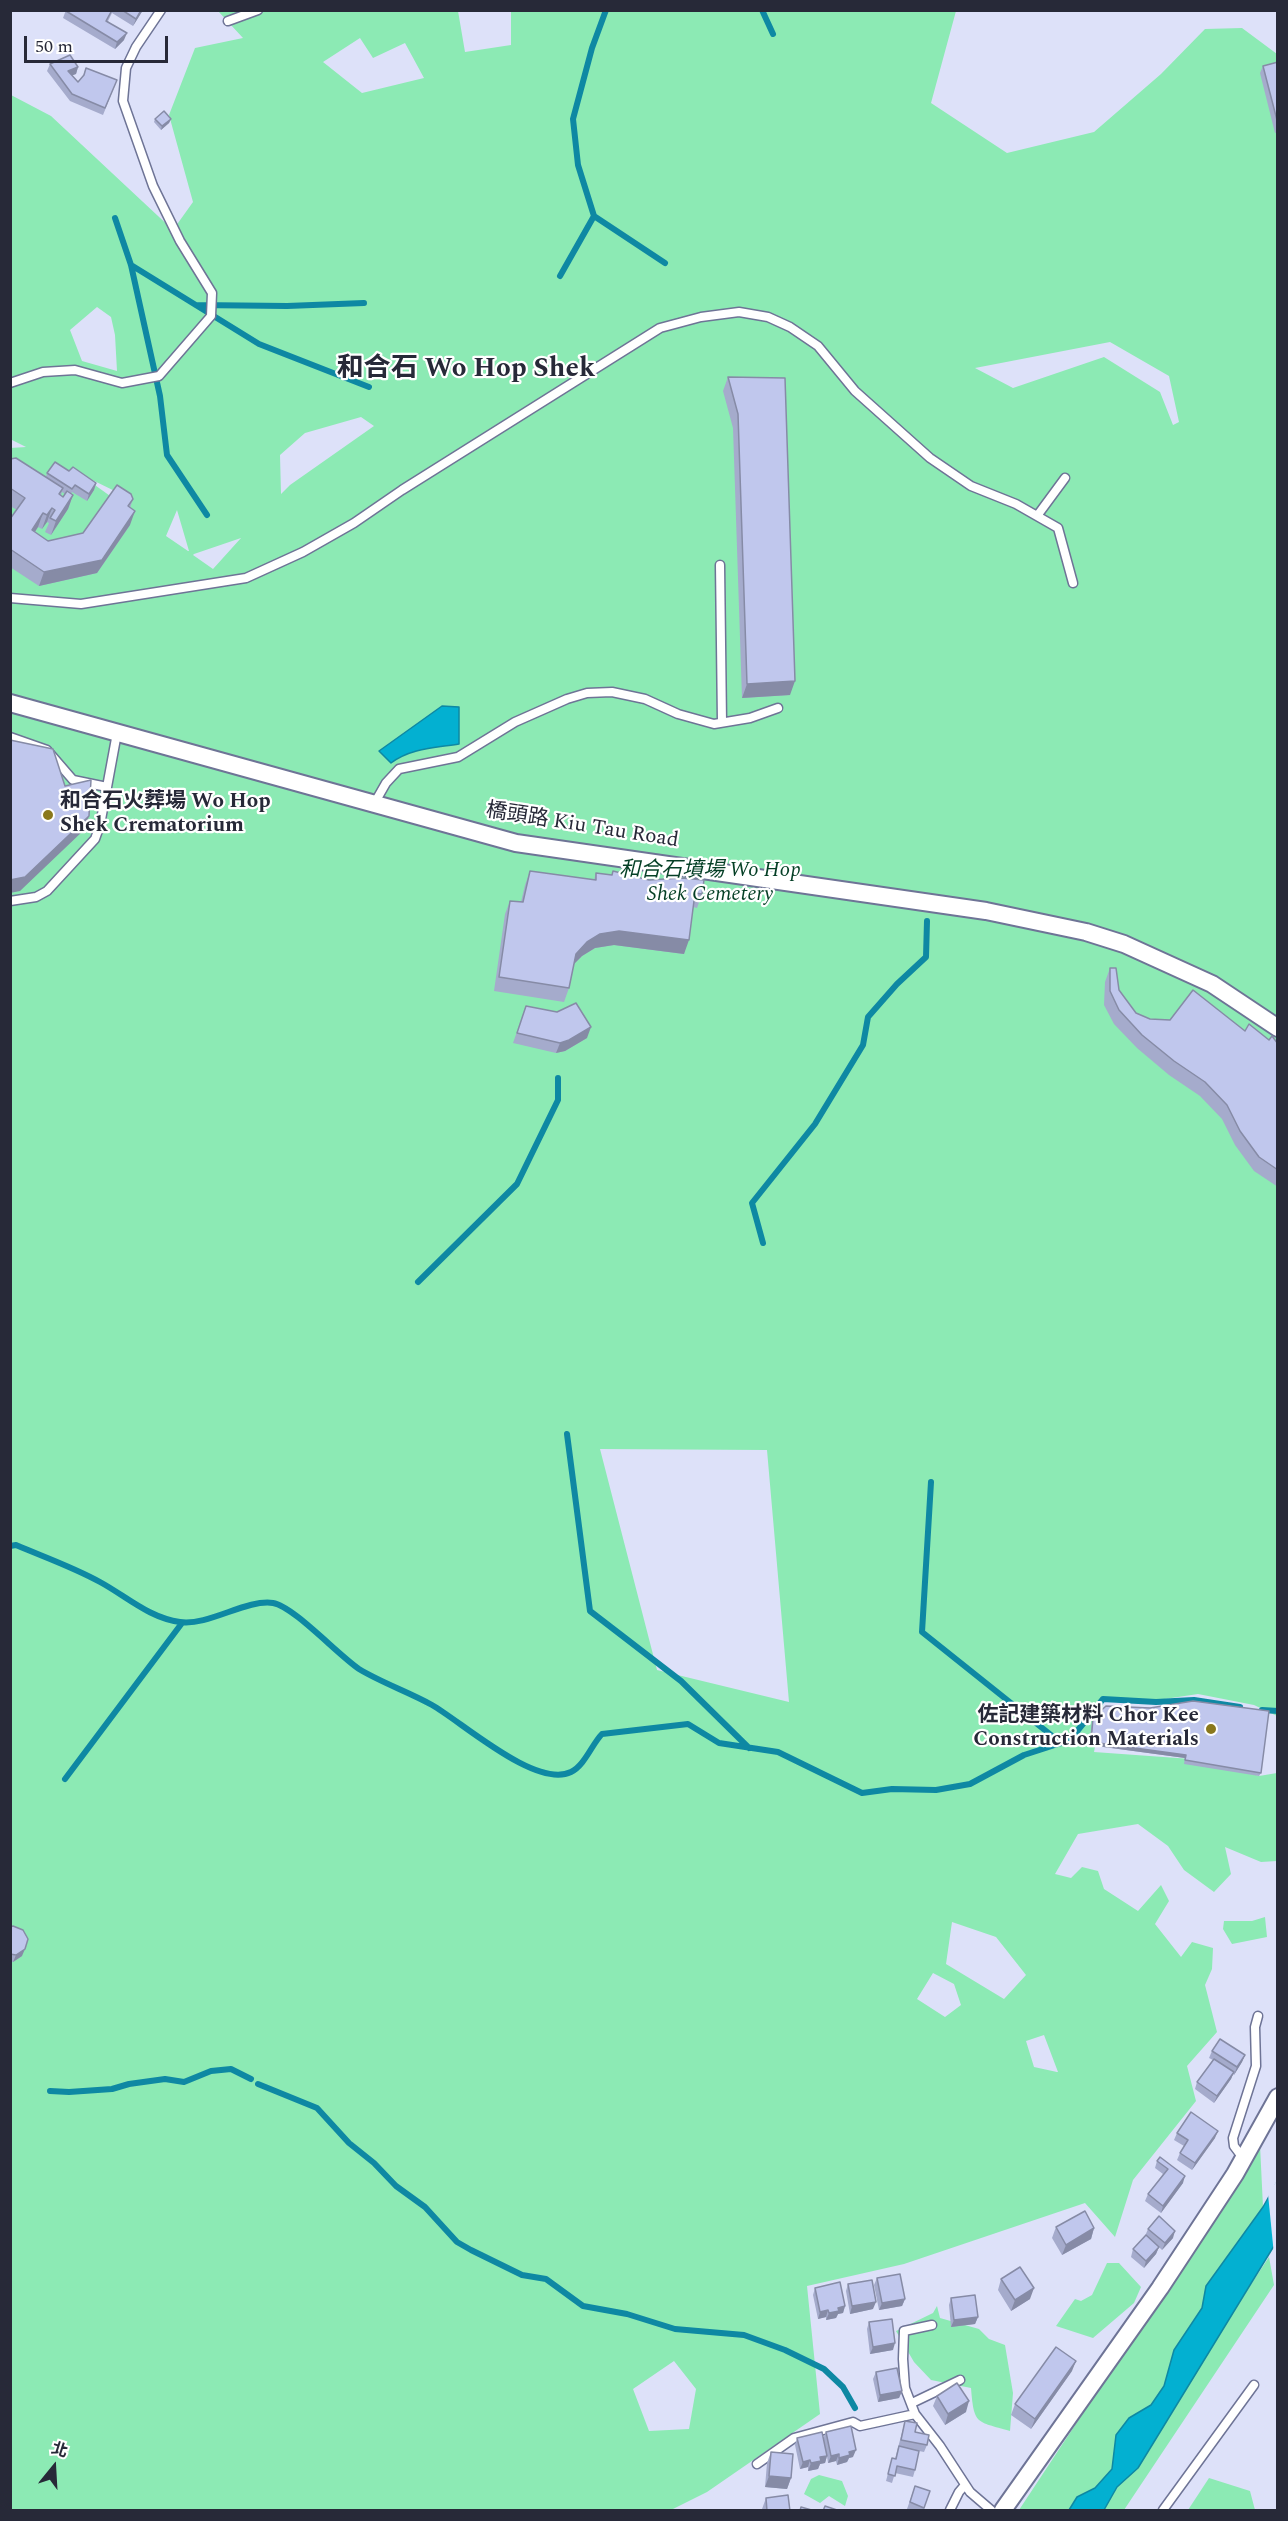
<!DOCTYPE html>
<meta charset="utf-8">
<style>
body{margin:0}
#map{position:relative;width:1288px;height:2521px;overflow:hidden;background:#dde1f9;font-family:Spectral,"Noto Sans TC",serif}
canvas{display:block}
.frame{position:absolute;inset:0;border:12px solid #272938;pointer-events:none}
.north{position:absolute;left:24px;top:2437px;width:60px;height:60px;-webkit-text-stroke:4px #fff;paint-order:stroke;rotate:18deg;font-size:16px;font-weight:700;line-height:24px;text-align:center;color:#272938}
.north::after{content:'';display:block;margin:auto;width:21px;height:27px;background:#272938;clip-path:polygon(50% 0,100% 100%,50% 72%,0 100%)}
.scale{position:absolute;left:24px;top:36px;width:144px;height:27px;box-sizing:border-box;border:3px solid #272938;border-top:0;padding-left:8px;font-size:18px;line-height:21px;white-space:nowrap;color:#272938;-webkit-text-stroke:4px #fff;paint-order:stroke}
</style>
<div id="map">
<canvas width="1288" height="2521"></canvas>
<div class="frame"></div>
<div class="north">北</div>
<div class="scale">50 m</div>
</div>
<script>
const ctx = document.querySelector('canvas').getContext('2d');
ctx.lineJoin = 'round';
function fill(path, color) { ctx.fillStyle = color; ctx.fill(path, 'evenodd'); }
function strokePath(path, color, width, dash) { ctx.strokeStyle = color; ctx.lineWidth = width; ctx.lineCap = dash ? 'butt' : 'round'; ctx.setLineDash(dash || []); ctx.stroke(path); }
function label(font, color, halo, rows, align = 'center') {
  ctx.font = font + ' Spectral,"Noto Sans TC",serif'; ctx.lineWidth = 4.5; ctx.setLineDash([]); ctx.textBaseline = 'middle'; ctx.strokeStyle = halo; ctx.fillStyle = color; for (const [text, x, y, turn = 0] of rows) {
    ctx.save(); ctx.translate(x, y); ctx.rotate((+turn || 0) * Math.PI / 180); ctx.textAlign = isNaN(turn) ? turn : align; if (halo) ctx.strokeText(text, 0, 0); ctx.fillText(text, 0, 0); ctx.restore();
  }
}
fill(new Path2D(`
 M218,11H458L465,52L511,45V11H956L931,103L1007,153L1094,132L1161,74L1205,29L1242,28L1277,54V1716L1254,1705L1198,1694L1158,1700L1104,1699L1094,1752L1205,1760L1259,1776L1277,1773V1861L1261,1862L1225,1847L1231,1874L1214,1892L1184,1870L1168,1846L1138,1824L1078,1834L1055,1874L1071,1878L1082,1867L1098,1871L1104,1889L1138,1911L1161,1885L1169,1901L1155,1924L1181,1957L1192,1942L1213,1948L1212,1969L1205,1985L1217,2032L1187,2066L1196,2101L1133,2180L1115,2237L1085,2203L904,2264L807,2286L820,2414L707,2492L671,2510H11L10,448L26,447L10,439L11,95L51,116L173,230L193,202L169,115L195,48L243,38ZM360,38L373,58L405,43L424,78L362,93L323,62ZM97,307L111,317L115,335L117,371L82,361L70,330ZM1110,342L1169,376L1179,422L1173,425L1160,392L1104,357L1013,388L975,368ZM361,417L374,426L290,485L281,494L280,455L305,433ZM78,473L129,498L127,508ZM177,510L189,551H188L166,536ZM241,538L213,569L193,555L194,554ZM600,1449L767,1450L789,1702L657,1670ZM952,1922L996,1937L1026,1975L1004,1999L946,1964ZM933,1973L954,1984L961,2005L945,2017L917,1999ZM1044,2035L1058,2072H1057L1034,2067L1026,2041ZM674,2361L696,2389L689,2429L649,2431L633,2389Z
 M1265,1917L1267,1937L1232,1944L1223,1929L1224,1921H1252Z
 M1260,2145L1263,2207L1206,2286L1202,2308L1174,2350L1164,2386L1151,2405L1129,2418L1116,2435L1112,2469L1095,2488L1076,2498L1069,2510H1019Z
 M1269,2257L1274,2285L1124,2510H1104L1117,2487Z
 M1107,2263H1119L1141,2287L1134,2303L1093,2338L1056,2326L1075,2299L1081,2301L1092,2295Z
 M937,2306L940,2318L979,2329L989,2339L1005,2345L1013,2393L1010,2431C976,2421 974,2425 971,2388L931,2380L914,2362L896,2331L933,2313Z
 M819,2475L842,2481L848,2496L845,2506L829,2496L820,2503L804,2494L811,2479Z
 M1209,2478L1250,2491L1255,2510H1188Z`), '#8ceab4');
const water = new Path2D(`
 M442,706L459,707V744C435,748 411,748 391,763L379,751Z
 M1277,2182V2241L1138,2468L1117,2487L1104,2510H1069L1077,2497L1095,2488L1112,2469L1116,2435L1129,2418L1151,2405L1164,2386L1174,2350L1202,2308L1206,2286L1263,2207Z`);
fill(water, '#03b0d1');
strokePath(water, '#0e88a3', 1.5);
fill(new Path2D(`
 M1278,2179V2248L1274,2255L1268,2194Z`), '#dde1f9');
strokePath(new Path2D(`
 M762,10L773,34
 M594,216L665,263
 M115,218L131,265L160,396L167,455L207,515
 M131,265L259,344L369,387
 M560,276L594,216L578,165L573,119L592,48L606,10
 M196,305L287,306L364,303
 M763,1243L752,1203L815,1124L863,1045L868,1017L897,984L926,957L927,921
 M418,1282L517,1184L558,1100V1078
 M567,1434L590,1611L681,1681L749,1748
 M931,1482L922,1632L1061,1743
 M10,1546L16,1545C44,1557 73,1567 100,1582C126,1596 149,1618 180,1622C209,1626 246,1599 273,1603C293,1606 338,1655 359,1669C382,1683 409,1692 432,1705C462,1722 536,1789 571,1772C585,1765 592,1744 602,1734L688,1724L719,1743L778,1752L862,1793L892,1789L936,1790L970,1784L1024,1755L1061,1743L1074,1735L1103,1699L1156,1702L1194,1700L1240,1707
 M1262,1710L1278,1711
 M65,1779L182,1623
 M258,2084L317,2108L349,2143L374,2163L396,2186L425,2207L457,2242L471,2250L522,2275L546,2279L583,2306L627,2314L675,2329L744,2335L785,2350L824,2369L843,2387L855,2408
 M50,2091L69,2092L112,2089L129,2084L165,2079L184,2082L211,2071L231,2069L251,2079`), '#0e88a3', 6);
const lane = new Path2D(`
 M228,21L258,10
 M10,383L43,372L75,370L122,383L159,376L211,316L212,293L180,241L153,186L123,101L126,68L136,47L161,10
 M1037,516L1065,478
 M720,565L722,722
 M10,598L81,604L246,578L303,552L354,523L402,490L660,328L701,317L739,312L768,317L790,327L818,346L855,391L930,458L971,486L1016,504L1058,528L1073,583
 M10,737L47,750L73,780L107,787
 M374,804L386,783L399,769L458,757L515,722L567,699L587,693L612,692L645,699L678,714L714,724L750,718L778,708
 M10,901L36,897L47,891L95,839L100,825L117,733
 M1243,2158L1234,2146L1233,2138L1256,2066L1255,2027L1258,2016
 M932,2325L904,2331L903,2359L905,2388L915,2414L940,2446L970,2492L991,2510
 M912,2403L960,2380
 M757,2464L794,2438L853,2422L860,2426L915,2414
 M950,2510L959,2492L965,2485
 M1163,2510L1254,2385`);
const street = new Path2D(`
 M10,703L516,843L986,911L1086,932L1124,944L1212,984L1278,1028
 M1003,2510L1160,2288L1235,2174L1278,2097`);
strokePath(lane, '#6e7496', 11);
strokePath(street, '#6e7496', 20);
strokePath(lane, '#fff', 8);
strokePath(street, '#fff', 16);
fill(new Path2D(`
 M66,10H143L133,26L112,13L108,21L124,40L115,49L63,18Z
 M1278,62V132L1275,133L1260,73L1263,66Z
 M50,64L78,67L76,74L72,75L78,82L83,76L86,68L117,80L103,115L70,101L47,71Z
 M155,119H171L169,123L161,130L154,122Z
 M728,377L785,378L790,695L742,698L733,428L723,391Z
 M10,459L46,477L47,473L69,471L96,483L94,490L87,501L72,492L71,494L73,495L68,509L51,535L45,532L49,523L47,522L42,529L38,527L35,532L48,541L83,533L133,499L130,508V525L97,573L39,586L10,567V519L17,510L10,506ZM62,492L65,494L63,497L61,495Z
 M530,871L594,880L596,873L612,875L613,871L702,894L697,908L693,907L684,954L614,945L595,948L582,956L574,964L569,988L564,1002L494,991L505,914L510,901L521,902L525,885Z
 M1110,968L1119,990L1136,1013L1150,1019L1245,1031L1278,1044V1187L1254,1171L1235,1145L1222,1119L1200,1096L1169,1075L1137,1048L1114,1024L1104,1005L1105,982Z
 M526,1006L587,1038L565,1051L556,1053L513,1043Z
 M1093,1718L1261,1773L1259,1776L1184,1764L1185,1758L1089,1745L1092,1722Z
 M10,1927L22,1956L13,1962L10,1961Z
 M1212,2051L1245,2055L1242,2062L1234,2075L1233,2074L1231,2079L1214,2103L1195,2089L1197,2082L1213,2060L1209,2058Z
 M1177,2133L1215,2138L1192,2170L1177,2160L1180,2153L1184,2146L1174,2140Z
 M1160,2157L1183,2183L1161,2213L1145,2201L1148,2194L1163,2174L1155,2168L1157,2161Z
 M1056,2227L1094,2228L1091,2239L1062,2255L1052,2238Z
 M1148,2229L1173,2238L1162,2250L1159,2247L1156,2254L1144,2268L1131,2257L1133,2249L1145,2236Z
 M877,2278L905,2299L902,2306L879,2310L874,2285Z
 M1001,2279L1030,2299L1011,2311L998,2290Z
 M848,2284L873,2309L850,2314L846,2291Z
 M815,2288L845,2306L843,2313L838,2314L836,2318L826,2320V2317L818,2319L813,2295Z
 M951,2298L978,2317L975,2324L951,2327L949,2305Z
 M869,2322L893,2350L870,2354L867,2329Z
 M1072,2371L1031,2429L1011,2415L1015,2404Z
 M876,2372L902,2391L899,2398L878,2402L873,2379Z
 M937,2396L966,2412L945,2425L933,2406Z
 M905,2421L927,2445L924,2452L919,2451L915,2470L913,2477L895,2473L892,2483L886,2481L892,2458L895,2459Z
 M826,2432L853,2457L849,2458L847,2462L837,2465L836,2461L828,2463L827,2456L825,2463L820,2464L818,2469L808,2471V2467L800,2469L795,2445L797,2438L823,2439Z
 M771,2452L791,2478L787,2489L765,2487L767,2463Z
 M915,2486L930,2491L923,2511H910L907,2509Z
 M766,2498L790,2511H762V2509Z`), '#a5abcc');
fill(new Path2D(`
 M141,10H143L133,26L136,19Z
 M127,33L124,40L115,49L117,42Z
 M78,67L76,74L65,78L68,71Z
 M171,119L169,123L161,130L162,126Z
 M96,483L94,490L87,501L89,494Z
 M73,495L68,509L51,535L56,521Z
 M52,508L47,522L42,529L47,515Z
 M135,511L130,525L97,573L39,586L44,572Z
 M43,513L38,527L27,544L32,530Z
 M795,681L790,695L742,698L747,684Z
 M89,816L84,830L20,891L10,893V880Z
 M619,931L689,940L684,954L614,945L595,948L582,956L571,967L576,954L587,942L600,934Z
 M591,1027L587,1038L565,1051L556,1053L560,1043Z
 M1091,1742L1186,1755L1185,1758L1089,1745Z
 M25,1949L22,1956L13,1962L16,1955Z
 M1245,2055L1242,2062L1234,2075L1237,2067Z
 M1234,2072L1231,2079L1214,2103L1217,2096Z
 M1218,2131L1215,2138L1192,2170L1195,2163Z
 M1185,2176L1183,2183L1161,2213L1163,2206Z
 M1094,2228L1091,2239L1062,2255L1066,2245Z
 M1175,2231L1173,2238L1162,2250L1165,2243Z
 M1159,2247L1156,2254L1144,2268L1146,2261Z
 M1034,2288L1030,2299L1011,2311L1015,2300Z
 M905,2299L902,2306L879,2310L882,2303Z
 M876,2302L873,2309L850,2314L852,2306Z
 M845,2306L843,2313L838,2314L836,2318L826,2320L829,2313L838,2308Z
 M828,2310L826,2317L818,2319L820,2312Z
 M978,2317L975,2324L951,2327L954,2320Z
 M895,2343L893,2350L870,2354L873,2347Z
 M1076,2361L1072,2371L1031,2429L1035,2419Z
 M902,2391L899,2398L878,2402L880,2395Z
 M969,2401L966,2412L945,2425L948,2414Z
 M856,2450L853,2457L849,2458L847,2462L837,2465L839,2458L849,2452Z
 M839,2454L836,2461L828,2463L831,2456Z
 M827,2456L825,2463L820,2464L818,2469L808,2471L811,2463L820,2457Z
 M810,2460L808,2467L800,2469L803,2462Z
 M769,2476L791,2478L787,2489L765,2487Z`), '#868ba6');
const building = new Path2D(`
 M66,10H112L106,21L127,33L117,42L66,11Z
 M122,10H141L136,19Z
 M70,55L78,67L68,71L78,82L84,75L86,68L117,80L105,108L72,94L50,64Z
 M1278,62V124L1263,66Z
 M164,111L171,119L162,126L155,119Z
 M728,377L785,378L795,681L747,684L738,414Z
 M16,458L63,488L59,494L63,497L67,491L73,495L56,521L50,518L55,510L52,508L47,515L43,513L32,530L48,541L83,533L117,485L131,494L133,499L128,506L135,511L102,560L44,572L10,549V519L25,498L10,488V459Z
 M55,462L69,471L73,467L96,483L89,494L75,485L72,489L47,473Z
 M10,740L53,749L65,786L91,780L89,816L25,877L10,880Z
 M530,871L596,880V873L612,875L613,871L649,880L682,878L704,880L702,894L695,893L689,940L619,931L600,934L587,942L576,954L569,988L499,977L510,901L523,902Z
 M1110,968H1116L1119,990L1136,1013L1150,1019L1170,1020L1193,990L1245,1031L1249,1024L1269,1040L1272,1036L1278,1044V1170L1259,1157L1240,1131L1227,1105L1205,1082L1174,1061L1142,1035L1119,1010L1110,991Z
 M576,1003L591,1027L569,1040L560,1043L517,1033L526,1006L557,1012Z
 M1193,1701L1269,1711L1261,1773L1185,1760L1186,1755L1091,1742L1093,1718L1106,1706L1150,1708Z
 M13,1926L23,1930L28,1939L25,1949L16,1955L10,1954V1927Z
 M1220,2039L1245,2055L1237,2067L1212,2051Z
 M1214,2059L1234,2072L1217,2096L1197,2082Z
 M1191,2112L1218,2131L1195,2163L1180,2153L1188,2140L1177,2133Z
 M1160,2157L1185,2176L1163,2206L1148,2194L1168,2169L1157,2161Z
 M1085,2211L1094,2228L1066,2245L1056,2227Z
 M1159,2216L1175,2231L1165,2243L1148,2229Z
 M1146,2235L1159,2247L1146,2261L1133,2249Z
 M1020,2267L1034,2288L1015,2300L1001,2279Z
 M900,2274L905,2299L882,2303L877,2278Z
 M872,2280L876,2302L852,2306L848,2284Z
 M840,2282L845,2306L838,2308L839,2311L829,2313L828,2310L820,2312L815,2288Z
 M975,2295L978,2317L954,2320L951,2298Z
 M892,2319L895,2343L873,2347L869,2322Z
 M1056,2347L1076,2361L1035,2419L1015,2404Z
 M897,2368L902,2391L880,2395L876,2372Z
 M957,2383L969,2401L948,2414L937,2396Z
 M905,2421L917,2423L915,2432L929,2435L927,2445L901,2440Z
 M851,2426L856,2450L849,2452L850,2455L839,2458V2454L831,2456L826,2432Z
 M822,2432L827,2456L820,2457L821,2461L811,2463L810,2460L803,2462L797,2438Z
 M899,2446L919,2451L915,2470L897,2466L895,2476L888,2474L892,2458L896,2459Z
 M771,2452L793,2454L791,2478L769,2476Z
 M915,2486L930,2491L924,2508L910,2502Z
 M788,2495L790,2511H767L766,2498Z
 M825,2506L840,2511H823Z
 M801,2507L815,2511H800Z`);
fill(building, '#c0c7ed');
strokePath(building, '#868ba6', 1.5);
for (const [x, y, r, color] of [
 [48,815,6,"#8a781c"],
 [1211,1729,6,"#8a781c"]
]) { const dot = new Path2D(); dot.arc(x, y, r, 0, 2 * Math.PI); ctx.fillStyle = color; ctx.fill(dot); strokePath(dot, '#fff', 2); }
label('bold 21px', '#272938', '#fff', [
 ["和合石火葬場 Wo Hop",60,803],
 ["Shek Crematorium",60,827],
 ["佐記建築材料 Chor Kee",1199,1717,"right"],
 ["Construction Materials",1199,1741,"right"]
], 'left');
label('21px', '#272938', '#fff', [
 ["橋頭路 Kiu Tau Road",582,827,9]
]);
label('italic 21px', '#043f25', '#fff', [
 ["和合石墳場 Wo Hop",710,872],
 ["Shek Cemetery",710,896]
]);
label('bold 27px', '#272938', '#fff', [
 ["和合石 Wo Hop Shek",466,371]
]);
</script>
